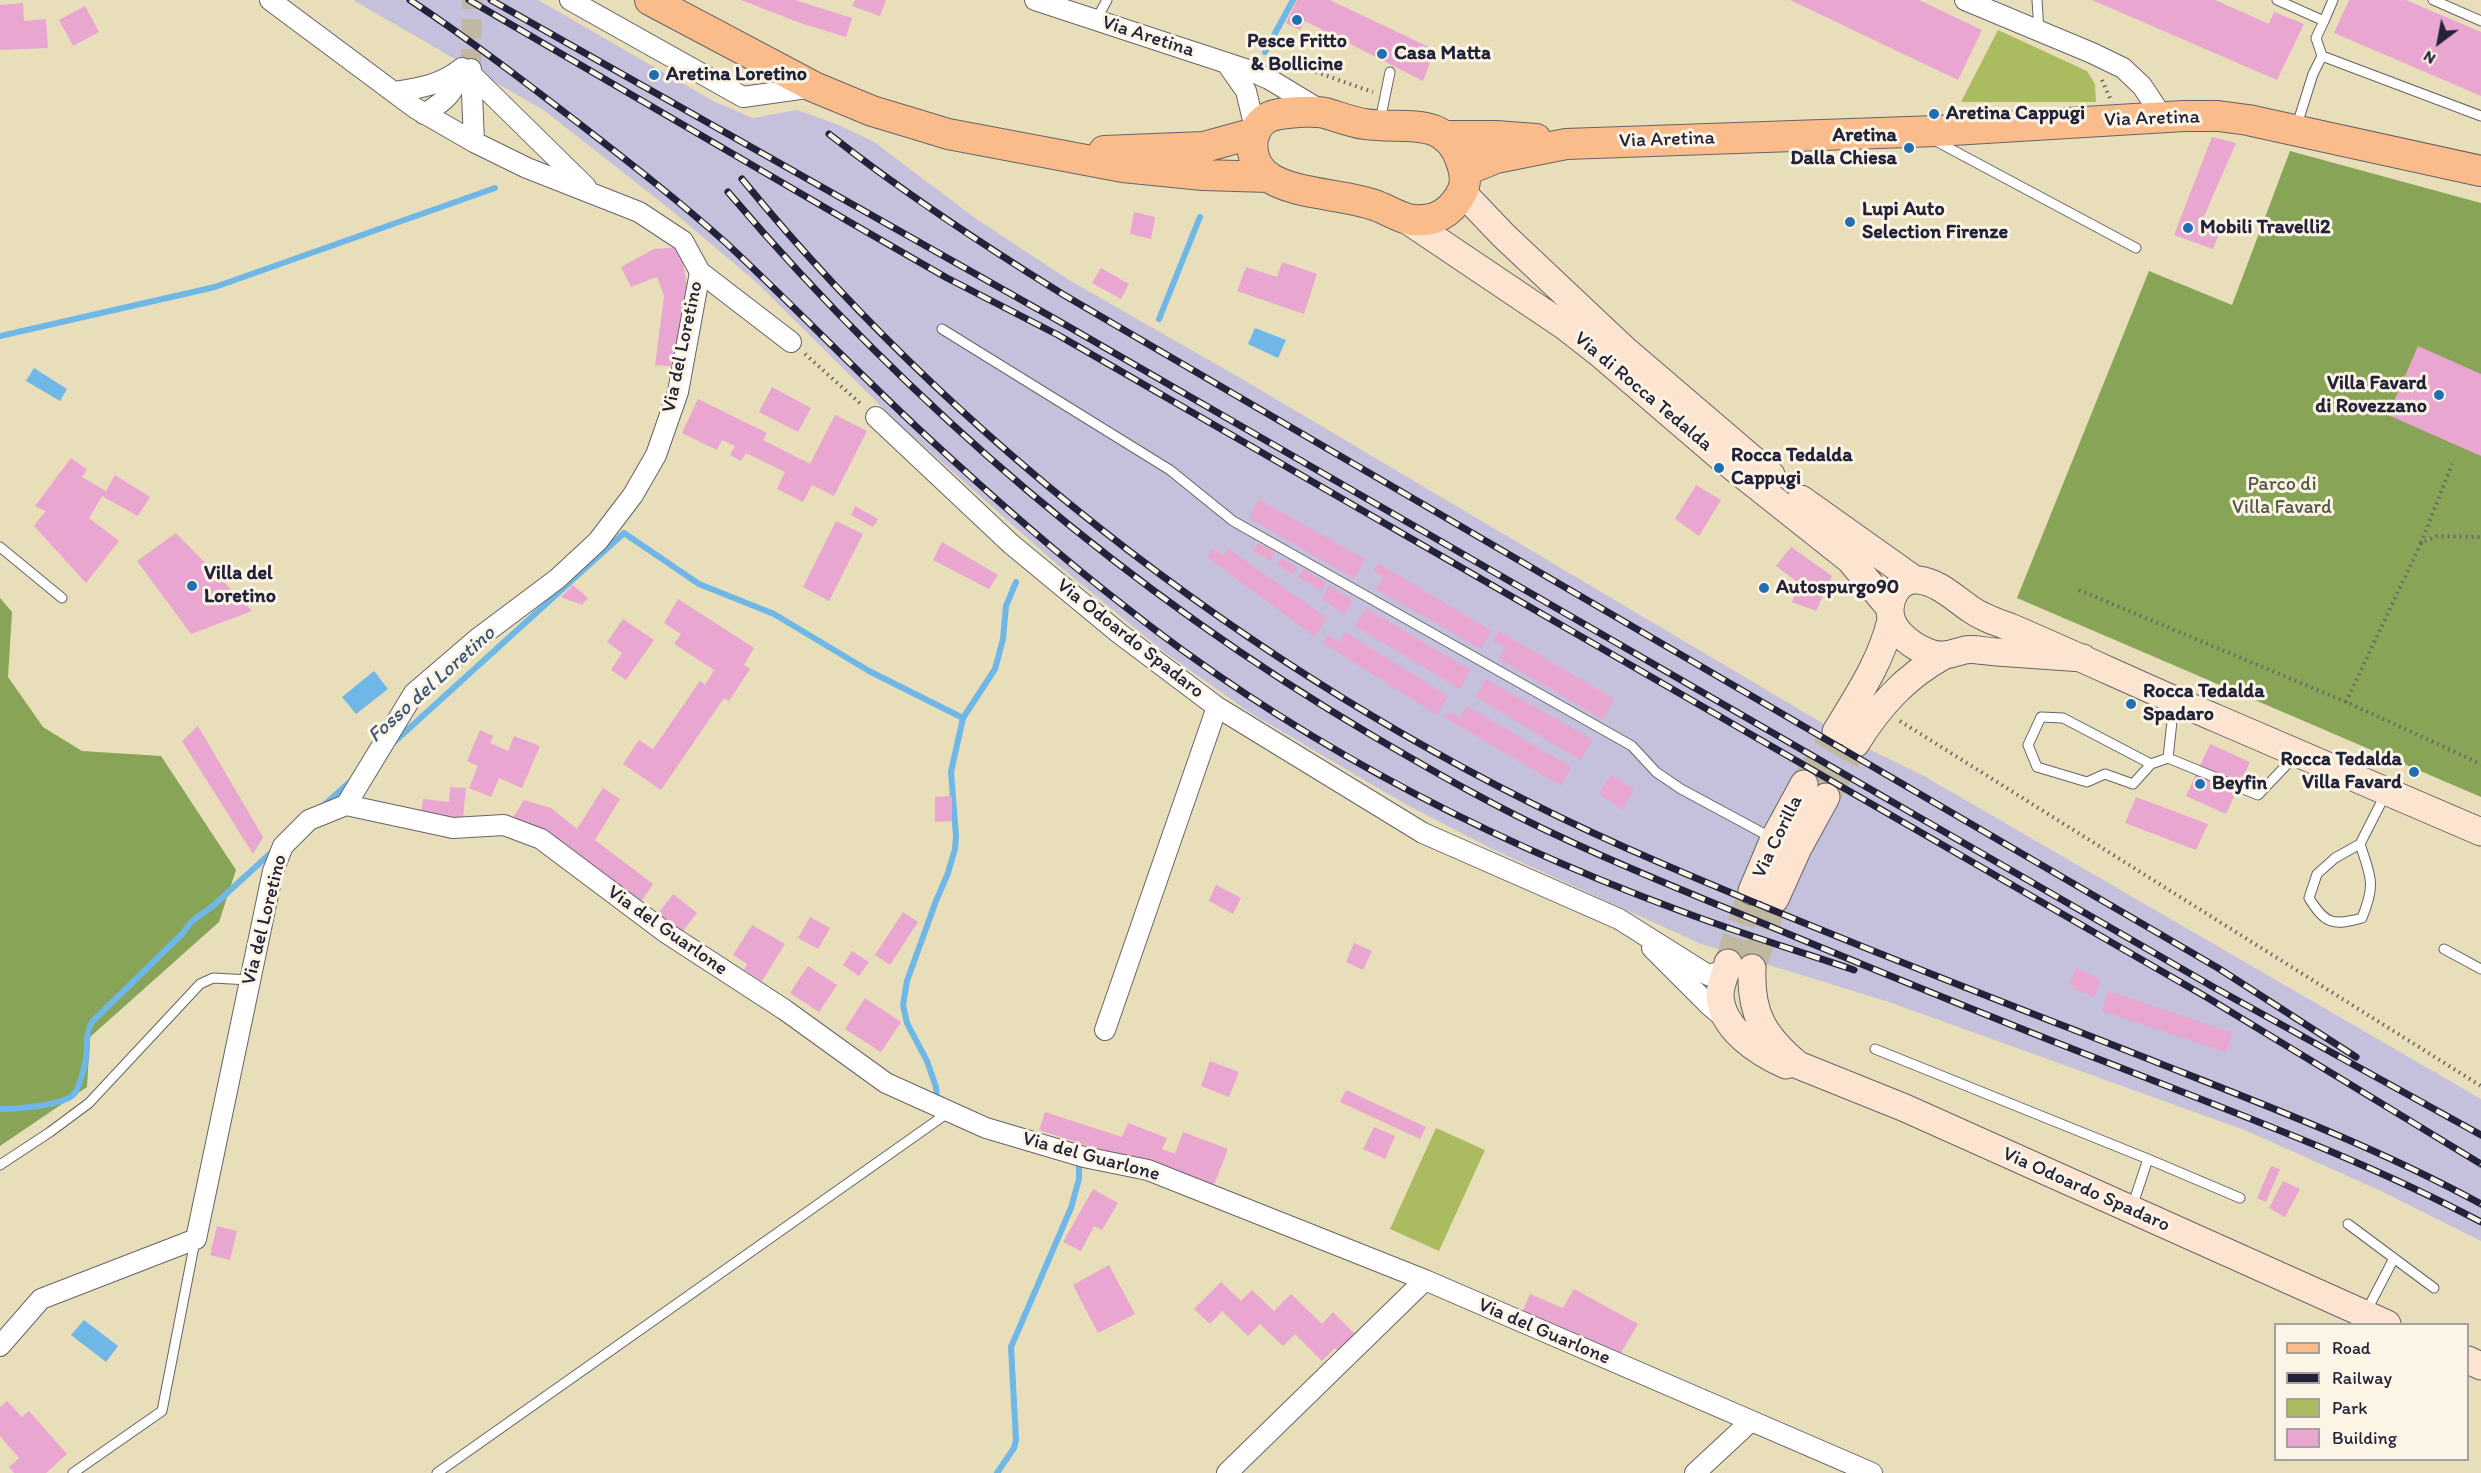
<!DOCTYPE html>
<style>
body{margin:0}
#map{position:relative;width:2481px;height:1473px;overflow:hidden;background:#e8deba;font-family:Itim,sans-serif}
canvas{display:block}
.legend{position:absolute;left:2274px;top:1323px;width:195px;height:138px;box-sizing:border-box;background:#fcf5e5;border:2px solid #a5a1a1;margin:0;padding:8px 10px;list-style:none;font-size:18px;color:#22223b}
.legend li{display:flex;align-items:center;gap:12px;height:30px}
.legend b{width:30px;border:2px solid #a5a1a1}
.north{position:absolute;left:2409px;top:12px;width:60px;height:60px;-webkit-text-stroke:4px #fcf5e5;paint-order:stroke;rotate:212deg;font-size:16px;font-weight:700;line-height:24px;text-align:center;color:#22223b}
.north::after{content:'';display:block;margin:auto;width:21px;height:27px;background:#22223b;clip-path:polygon(50% 0,100% 100%,50% 72%,0 100%)}
</style>
<div id="map">
<canvas width="2481" height="1473"></canvas>
<ul class="legend">
<li><b style="height:8px;background:#fabc8b"></b>Road</li>
<li><b style="height:8px;background:#22223b"></b>Railway</li>
<li><b style="height:16px;background:#abbc60"></b>Park</li>
<li><b style="height:16px;background:#e9a6d0"></b>Building</li>
</ul>
<div class="north">N</div>
</div>
<script>
const ctx = document.querySelector('canvas').getContext('2d');
ctx.lineJoin = 'round';
function fill(path, color) { ctx.fillStyle = color; ctx.fill(path, 'evenodd'); }
function strokePath(path, color, width, dash) { ctx.strokeStyle = color; ctx.lineWidth = width; ctx.lineCap = dash ? 'butt' : 'round'; ctx.setLineDash(dash || []); ctx.stroke(path); }
function label(font, color, halo, rows, align = 'center') {
  ctx.font = font + ' Itim,sans-serif'; ctx.lineWidth = 6; ctx.setLineDash([]); ctx.textBaseline = 'middle'; ctx.strokeStyle = halo; ctx.fillStyle = color; for (const [text, x, y, turn = 0] of rows) {
    ctx.save(); ctx.translate(x, y); ctx.rotate((+turn || 0) * Math.PI / 180); ctx.textAlign = isNaN(turn) ? turn : align; if (halo) ctx.strokeText(text, 0, 0); ctx.fillText(text, 0, 0); ctx.restore();
  }
}
fill(new Path2D(`
 M353,0H538L715,102L753,118L797,110L839,125L874,142L975,218L1069,280L1242,379L1856,743L1924,776L2481,1099V1241L2381,1191L2247,1131L1889,1002L1701,944L1490,848L1405,804L1249,712L1163,651L1052,560L900,425L757,283L671,210L545,111Z`), '#c5c0db');
fill(new Path2D(`
 M1998,30L2087,71L2095,84L2096,102H1961Z
 M1436,1128L1485,1150L1439,1251L1390,1229Z`), '#abbc60');
fill(new Path2D(`
 M2290,151L2481,203V797L2017,598L2149,271L2232,305Z
 M0,598L12,612L8,677L43,727L82,751L161,756L236,870L219,922L90,1037L87,1087L0,1146Z`), '#88a456');
fill(new Path2D(`
 M1255,328L1286,340L1278,358L1248,344Z
 M34,368L67,389L60,401L26,381Z
 M374,671L388,689L356,714L342,697Z
 M84,1320L118,1346L106,1362L71,1335Z`), '#6fb7e7');
strokePath(new Path2D(`
 M1265,52L1293,0
 M1159,319L1200,217
 M0,336L215,287L495,188
 M393,743L624,533L699,584L774,614L869,671L963,718
 M322,807L352,780
 M943,1100L937,1097L936,1087L927,1061L907,1023L903,1005L907,981L936,901L948,873L955,849L956,836L951,772L963,718L995,669L1003,639L1006,606L1016,582
 M0,1109C15,1109 63,1106 74,1094C80,1087 84,1068 86,1059C88,1046 85,1033 92,1022L182,934L192,921L213,906L274,850
 M997,1473L1014,1448L1016,1440L1011,1347L1071,1208L1079,1179V1158`), '#6fb7e7', 6);
fill(new Path2D(`
 M741,0H795L852,18L846,37L803,24Z
 M855,0H886L880,16L852,6Z
 M1297,0H1330L1435,50L1423,81L1305,21L1300,30L1286,23Z
 M1790,0H1919L1982,30L1958,80Z
 M2092,0H2215L2269,24L2274,12L2304,24L2277,80Z
 M2349,0H2406L2481,32V96L2334,33Z
 M23,3L24,21L46,19L48,48L0,50V5Z
 M85,6L99,32L73,46L59,20Z
 M2212,137L2236,143L2202,221L2221,229L2213,249L2174,235Z
 M1134,212L1155,217L1151,239L1130,234Z
 M680,247L690,302L681,367L655,365L664,296L657,277L631,287L621,267L654,249Z
 M1282,262L1317,274L1304,314L1237,291L1246,267L1277,277Z
 M1101,268L1129,284L1121,299L1092,283Z
 M2418,346L2481,374V456L2388,415Z
 M772,387L811,408L798,432L759,412Z
 M698,399L767,433L763,440L810,464L835,415L867,431L834,496L812,485L803,502L777,489L785,472L746,453L741,461L730,455L735,446L722,440L717,450L682,433Z
 M71,458L87,469L82,477L106,491L115,475L150,497L138,516L102,496L89,518L119,541L86,583L34,526L46,511L35,506Z
 M1696,485L1721,500L1699,536L1675,519Z
 M1258,499L1365,559L1354,579L1249,518Z
 M855,506L878,519L873,527L851,515Z
 M836,521L863,534L829,601L803,587Z
 M176,533L252,611L191,634L137,561Z
 M942,542L998,575L989,589L933,560Z
 M1258,543L1275,553L1270,561L1253,551Z
 M1791,547L1832,576L1816,611L1792,602L1800,584L1776,566Z
 M1213,548L1223,556L1229,549L1327,618L1315,637L1207,557Z
 M1281,558L1297,567L1293,574L1277,565Z
 M1378,563L1492,631L1481,649L1376,589L1383,577L1374,571Z
 M1303,569L1326,583L1322,591L1298,577Z
 M573,585L588,598L582,605L561,597Z
 M1330,586L1353,601L1344,614L1322,599Z
 M678,599L754,648L744,665L750,669L729,701L724,698L661,790L623,764L639,740L653,749L700,681L705,685L714,670L674,644L681,634L664,623Z
 M1366,608L1470,670L1460,689L1355,626Z
 M623,619L654,640L626,680L611,670L622,653L607,642Z
 M1499,631L1614,699L1603,720L1499,659L1505,647L1493,641Z
 M1345,632L1448,696L1437,715L1323,643L1328,635L1339,642Z
 M1486,679L1593,740L1580,760L1476,697Z
 M1467,706L1571,767L1561,786L1444,717L1448,711L1460,718Z
 M198,726L263,837L253,854L182,741Z
 M480,730L493,736L490,743L508,751L514,736L540,746L522,788L499,778L491,797L469,788L478,766L467,761Z
 M2210,744L2250,762L2226,814L2186,796Z
 M1611,775L1634,788L1622,810L1599,794Z
 M450,787L466,788L463,818L421,813L423,799L449,802Z
 M603,788L620,799L595,840L653,884L641,902L583,857L513,818L524,800L551,808L577,829Z
 M952,796V821L935,822V797Z
 M2136,797L2208,824L2196,850L2125,823Z
 M1216,885L1241,898L1233,914L1209,901Z
 M673,894L697,913L680,935L656,916Z
 M903,912L918,922L890,965L875,955Z
 M810,917L830,928L818,949L798,938Z
 M752,925L785,944L762,981L744,970L747,964L733,955Z
 M1354,943L1372,951L1363,970L1346,962Z
 M852,951L869,962L859,976L843,965Z
 M808,966L837,985L819,1012L790,993Z
 M2076,968L2101,979L2094,997L2075,989L2076,987L2069,984Z
 M2108,991L2233,1033L2226,1052L2102,1011Z
 M865,998L901,1022L881,1052L845,1029Z
 M1210,1061L1239,1072L1229,1097L1201,1086Z
 M1346,1090L1426,1127L1420,1139L1340,1102Z
 M1045,1112L1122,1137L1128,1123L1167,1138L1162,1149L1175,1154L1183,1132L1228,1149L1212,1190L1167,1172L1039,1130Z
 M1374,1127L1395,1136L1385,1159L1363,1149Z
 M2271,1166L2280,1169L2266,1202L2257,1198Z
 M2283,1181L2300,1189L2285,1217L2269,1208Z
 M1093,1189L1118,1203L1102,1230L1094,1226L1081,1251L1063,1242Z
 M217,1226L237,1231L230,1260L210,1255Z
 M1109,1265L1135,1314L1098,1333L1073,1285Z
 M1221,1282L1241,1301L1252,1290L1274,1311L1291,1294L1322,1324L1333,1312L1358,1337L1342,1354L1335,1348L1322,1361L1295,1334L1283,1346L1260,1324L1248,1336L1222,1311L1210,1324L1194,1309Z
 M1574,1289L1638,1324L1619,1356L1522,1313L1530,1294L1563,1308Z
 M7,1401L22,1417L29,1411L67,1454L46,1473H14L9,1467L19,1458L0,1436V1407Z`), '#e9a6d0');
strokePath(new Path2D(`
 M471,69L472,0`), '#c0b8a1', 20, [20, 10]);
strokePath(new Path2D(`
 M1804,784L1836,732
 M1826,797L1856,743
 M1728,963L1752,891
 M1752,968L1775,899`), '#c0b8a1', 27, [27, 14]);
const lane = new Path2D(`
 M2037,0L2039,31
 M2277,0L2324,21L2333,0
 M2433,0L2481,21
 M1096,20L1107,0
 M2322,56L2481,116
 M1380,121L1390,72
 M2296,128L2313,74L2322,56L2316,38L2324,21
 M1932,139L2136,248
 M942,329L1170,470L1233,521L1632,746L1656,772L1681,789L1772,838
 M0,547L62,598
 M2174,703L2168,758L2258,795L2295,756
 M2151,764L2133,784L2105,774L2087,782L2037,767L2028,745L2041,717L2063,718L2151,764L2168,758
 M2360,844C2371,878 2376,883 2362,918C2333,926 2325,924 2309,898L2317,874L2335,858L2360,844L2386,793
 M2444,949L2481,969
 M1875,1049L2148,1159L2240,1198
 M0,1165L50,1132L89,1103L200,984L213,978L250,980
 M2132,1207L2148,1159
 M2348,1224L2434,1288
 M2366,1312L2394,1258
 M73,1473L162,1411L195,1241
 M437,1473L949,1112`);
const street = new Path2D(`
 M570,0L743,97L814,87
 M1035,0L1248,70L1269,79L1322,111
 M1965,0L2092,53L2123,68L2142,86L2162,116
 M1227,64L1246,91L1252,116L1258,127
 M471,69L474,142
 M471,74L586,187
 M394,92C420,88 441,85 462,68
 M424,114C447,100 454,93 462,68
 M700,272L791,342
 M876,417L1011,544L1120,634L1217,707L1423,833L1619,919L1708,975L1720,972L1728,963
 M346,805L453,828L504,825L541,839L665,932L785,1010L886,1083L986,1128L1084,1157L1148,1170L1425,1280L1872,1473
 M1652,948L1709,1005L1728,1021
 M1105,1030L1217,707
 M0,1346L41,1299L196,1239L273,871L283,846L309,820L346,805L414,693L477,639L557,579L598,541L633,495L656,455L678,392L700,272L683,241L639,212L527,168L474,142L415,108L270,0
 M1227,1473L1425,1280
 M1695,1473L1751,1421`);
const secondary = new Path2D(`
 M1462,192L1503,235L1625,350L1771,475
 M1407,220L1566,327L1598,352L1724,460L1850,560L1889,607
 M1801,499L1915,580
 M2083,658C2054,656 2025,654 1997,652C1987,652 1974,648 1965,650C1953,653 1943,658 1930,653C1915,648 1895,634 1891,618C1887,601 1897,578 1918,580C1938,582 1953,597 1969,608C1981,617 1996,622 2010,627C2080,657 2148,689 2218,719C2305,757 2393,794 2481,832
 M1836,732C1858,695 1881,662 1891,620
 M1856,743C1879,706 1905,677 1943,656
 M1752,891L1774,839L1804,784
 M1775,899L1798,848L1826,797
 M1728,963C1726,974 1720,984 1720,995C1721,1029 1759,1053 1786,1065
 M1752,968C1750,1013 1763,1036 1798,1065L1905,1108L2387,1324
 M2468,1360L2481,1366`);
const primary = new Path2D(`
 M650,0L814,87L872,111L912,123L948,134L1123,167L1203,175L1269,177
 M1298,112C1307,112 1317,111 1325,113C1339,117 1351,122 1365,124C1403,130 1445,114 1461,161C1465,172 1467,182 1462,192C1454,208 1441,219 1423,220C1405,222 1393,212 1377,206C1346,194 1293,195 1267,176C1249,162 1246,131 1267,118C1276,113 1288,113 1298,112Z
 M1444,136H1496L1536,139
 M1104,151L1204,147L1255,133
 M1464,171L1496,158L1566,144L1936,131L2184,116H2218L2248,120L2481,171`);
strokePath(lane, '#676467', 11);
strokePath(street, '#676467', 22);
strokePath(secondary, '#676467', 29);
strokePath(primary, '#676467', 32);
strokePath(new Path2D(`
 M1276,58L1373,92
 M2102,80L2110,98
 M805,354L862,405
 M2421,543L2452,464
 M2079,590L2346,702L2481,764
 M2346,702L2421,543L2437,536L2481,537
 M1900,721L2481,1086`), '#676467', 4, [1.5, 4.5]);
strokePath(lane, '#fff', 9);
strokePath(street, '#fff', 20);
strokePath(secondary, '#fde4d1', 27);
strokePath(primary, '#fabc8b', 30);
const rail = new Path2D(`
 M410,0C469,39 525,82 581,125C630,163 679,201 725,242C792,304 855,370 922,432C987,492 1053,551 1123,605C1288,736 1480,837 1678,910C1736,932 1795,950 1854,970
 M469,0L853,224L947,278L1058,335L2208,998L2481,1164
 M491,0L1064,324L2215,988L2481,1135
 M829,134C904,193 983,245 1064,295L2218,968L2356,1057
 M742,179C979,469 1313,714 1656,861C1823,933 1993,998 2161,1064C2270,1107 2378,1148 2481,1204
 M728,192C911,407 1130,593 1373,736C1436,773 1499,809 1565,839C1633,871 1704,899 1774,928C1892,977 2010,1025 2129,1071C2248,1118 2368,1162 2481,1222`);
strokePath(rail, '#22223b', 7);
strokePath(rail, '#fcf5e5', 4.5, [14]);
for (const [x, y, r, color] of [
 [1297,20,6,"#1f6fb2"],
 [1382,54,6,"#1f6fb2"],
 [654,75,6,"#1f6fb2"],
 [1934,114,6,"#1f6fb2"],
 [1909,148,6,"#1f6fb2"],
 [1850,222,6,"#1f6fb2"],
 [2188,228,6,"#1f6fb2"],
 [2439,395,6,"#1f6fb2"],
 [1719,468,6,"#1f6fb2"],
 [192,586,6,"#1f6fb2"],
 [1764,588,6,"#1f6fb2"],
 [2131,704,6,"#1f6fb2"],
 [2414,772,6,"#1f6fb2"],
 [2200,784,6,"#1f6fb2"]
]) { const dot = new Path2D(); dot.arc(x, y, r, 0, 2 * Math.PI); ctx.fillStyle = color; ctx.fill(dot); strokePath(dot, '#fcf5e5', 2); }
label('20px', '#22223b', '#fcf5e5', [
 ["Via Aretina",1148,37,18],
 ["Via Aretina",2152,119,-2],
 ["Via Aretina",1667,140,-2],
 ["Via del Loretino",683,347,-78],
 ["Via di Rocca Tedalda",1643,392,40],
 ["Via Odoardo Spadaro",1130,639,38],
 ["Via Corilla",1778,837,-64],
 ["Via del Loretino",265,920,-76],
 ["Via del Guarlone",667,931,35],
 ["Via del Guarlone",1091,1157,15],
 ["Via Odoardo Spadaro",2086,1190,24],
 ["Via del Guarlone",1544,1332,23]
]);
label('bold 20px', '#22223b', '#fcf5e5', [
 ["Pesce Fritto",1297,42,"center"],
 ["& Bollicine",1297,65,"center"],
 ["Casa Matta",1394,54],
 ["Aretina Loretino",666,75],
 ["Aretina Cappugi",1946,114],
 ["Aretina",1897,136,"right"],
 ["Dalla Chiesa",1897,159,"right"],
 ["Lupi Auto",1862,210],
 ["Selection Firenze",1862,233],
 ["Mobili Travelli2",2200,228],
 ["Villa Favard",2427,384,"right"],
 ["di Rovezzano",2427,407,"right"],
 ["Rocca Tedalda",1731,456],
 ["Cappugi",1731,479],
 ["Villa del",204,574],
 ["Loretino",204,597],
 ["Autospurgo90",1776,588],
 ["Rocca Tedalda",2143,692],
 ["Spadaro",2143,715],
 ["Rocca Tedalda",2402,760,"right"],
 ["Villa Favard",2402,783,"right"],
 ["Beyfin",2212,784]
], 'left');
label('20px', '#525848', '#fcf5e5', [
 ["Parco di",2282,485],
 ["Villa Favard",2282,508]
]);
label('italic 21px', '#3d5677', '#fcf5e5', [
 ["Fosso del Loretino",432,685,-42]
]);
</script>
